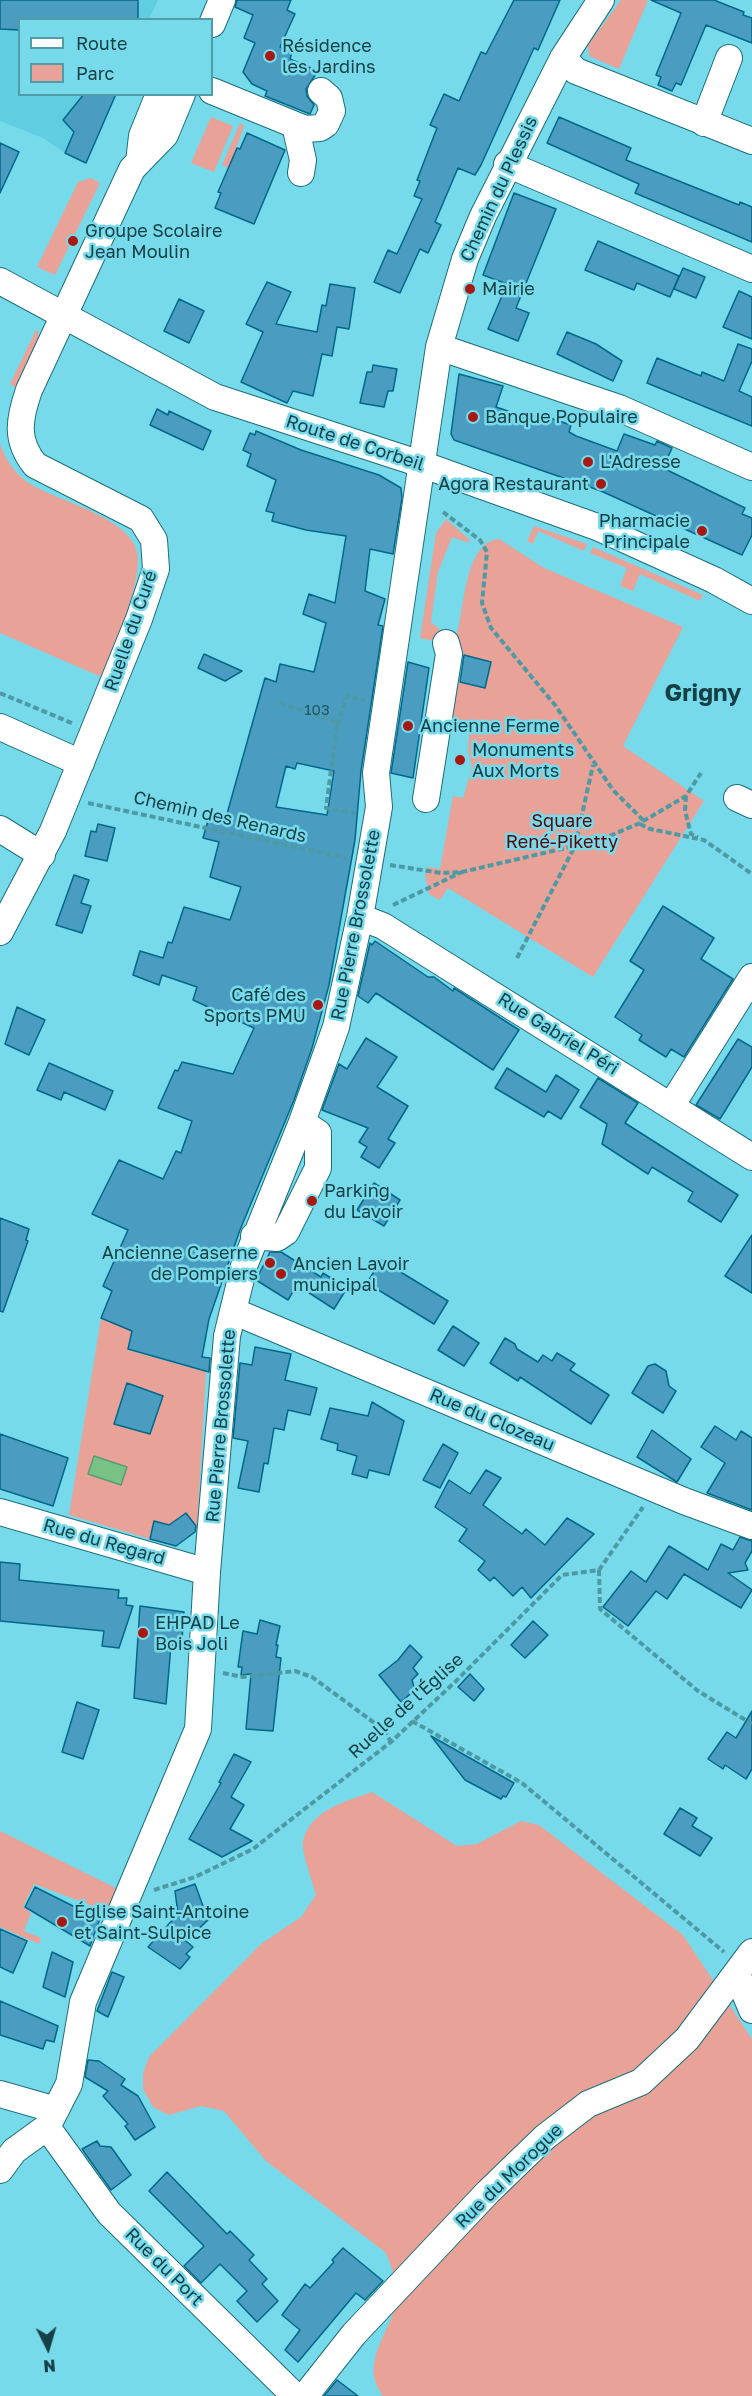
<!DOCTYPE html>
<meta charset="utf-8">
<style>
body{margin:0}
#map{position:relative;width:752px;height:2396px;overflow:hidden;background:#77daea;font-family:"Golos Text",sans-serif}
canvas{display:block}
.legend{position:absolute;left:18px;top:18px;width:195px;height:78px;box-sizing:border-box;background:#77daea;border:2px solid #509ca8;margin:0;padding:8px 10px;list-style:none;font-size:18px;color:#154046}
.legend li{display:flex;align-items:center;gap:12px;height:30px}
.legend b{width:30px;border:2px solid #509ca8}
.north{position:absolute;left:18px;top:2318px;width:60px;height:60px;-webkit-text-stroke:4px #77daea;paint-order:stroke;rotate:175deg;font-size:16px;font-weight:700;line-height:24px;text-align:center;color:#154046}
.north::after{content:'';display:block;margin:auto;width:21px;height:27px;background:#154046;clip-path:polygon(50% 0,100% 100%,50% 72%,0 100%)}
</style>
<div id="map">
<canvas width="752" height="2396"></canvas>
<ul class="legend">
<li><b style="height:8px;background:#fff"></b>Route</li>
<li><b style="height:16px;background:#e9a297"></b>Parc</li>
</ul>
<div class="north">N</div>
</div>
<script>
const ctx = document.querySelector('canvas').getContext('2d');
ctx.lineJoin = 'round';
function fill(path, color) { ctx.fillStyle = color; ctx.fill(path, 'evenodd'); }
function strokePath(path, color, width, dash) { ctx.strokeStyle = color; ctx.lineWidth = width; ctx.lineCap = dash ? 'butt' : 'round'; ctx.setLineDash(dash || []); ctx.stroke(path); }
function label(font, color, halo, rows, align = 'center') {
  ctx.font = font + ' "Golos Text",sans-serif'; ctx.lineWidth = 5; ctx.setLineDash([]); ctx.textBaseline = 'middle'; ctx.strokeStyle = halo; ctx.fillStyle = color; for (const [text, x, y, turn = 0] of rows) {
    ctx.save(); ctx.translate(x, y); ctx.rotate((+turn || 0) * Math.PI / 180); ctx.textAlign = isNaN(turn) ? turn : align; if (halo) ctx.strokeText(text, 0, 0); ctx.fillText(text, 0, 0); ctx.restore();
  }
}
fill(new Path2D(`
 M0,0H158L149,19L20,20V94L116,95L86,163L65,153L43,138L0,121Z`), '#5ecee0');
fill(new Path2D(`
 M621,0H648L619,69L589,56L588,45Z
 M211,117L233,126L214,172L191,163Z
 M240,123L244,126L229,168L222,165Z
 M91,178L100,183L55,275L37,267L78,182Z
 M36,330H38V342L17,388L10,384Z
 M0,444C5,458 14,472 26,481C55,502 137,517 138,558C138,593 116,639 104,672L99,676L0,633Z
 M446,519L471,541L466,542L452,537L438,572L431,622L444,633L434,641L420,638L436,533Z
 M534,526L587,544L584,551L538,531L533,544L527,541Z
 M499,539L544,568L683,627L623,746L704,801L593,977L448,888L440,900L429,894L425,875L427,867L440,869L453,796L463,798L472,768L468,750L470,724L444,718L453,680L485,688L491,662L459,654L454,644C465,617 462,542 499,539Z
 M593,547L703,595L700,601L640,574L633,591L620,586L627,568L590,553Z
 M101,1318L132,1330L128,1350L206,1372L197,1527L186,1513L169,1525L154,1521L150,1539L69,1515Z
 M372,1792L457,1846L477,1844L521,1821L539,1825L683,1935L752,2039V2396H383C360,2367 385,2339 394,2310C400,2293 393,2267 385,2252L266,2161L224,2111L201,2106L169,2115L153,2107L143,2089V2073L149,2057L261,1944L301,1917L316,1895C313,1883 301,1852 303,1841C310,1810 347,1801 372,1792Z
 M0,1831L120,1890L109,1912L34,1884L23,1907L31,1913L24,1931L41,1938L39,1944L0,1927Z`), '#e9a297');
const water = new Path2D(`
 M94,1456L127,1467L121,1485L88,1474Z`);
fill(water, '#79c285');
strokePath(water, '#5b9b72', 1.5);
const building = new Path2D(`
 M0,0H138V20H20V30L0,29Z
 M237,0H291L287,10L295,14L280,47L292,52L290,59L318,71L306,89L307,96L314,105L310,114L265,96L267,91L252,84L243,72L255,43L244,38L253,15L235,7Z
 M514,0H560L538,50L534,48L481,165L475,175L458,168L435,222L441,225L428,253L420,249L400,293L374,282L388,250L397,254L422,199L414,196L420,181L417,180L437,128L430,125L444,94L459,101L481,52L486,54Z
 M651,0H714L744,12L743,15L752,18V43L706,25L681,85L676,83L672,91L658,85L661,77L656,75L681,13Z
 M84,94H116L86,163L65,153L74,132L63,120Z
 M559,117L631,148L626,160L739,205L740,202L752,207V242L635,193L639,184L547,143Z
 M247,133L285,150L254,224L215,208L221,193L218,192L237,148L240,149Z
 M0,143L19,152L0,193Z
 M514,193L556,209L516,308L529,313L518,341L488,329L507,284L483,275Z
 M598,241L679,276L670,297L637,283L634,290L585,270Z
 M683,268L705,277L696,298L674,289Z
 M267,282L291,292L276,324L317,332L322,305L326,306L330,284L355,288L349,329L337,327L332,356L322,354L313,396L293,391L287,403L241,382L263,332L246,324Z
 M739,291L752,297V339L723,327Z
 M179,299L204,311L189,343L164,331Z
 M567,332L596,344L622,361L613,381L557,354Z
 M738,344L752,349V361L739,391L752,397V426L647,383L657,358L701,376L702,372L724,381Z
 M373,365L397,369L393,391H388L384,407L360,403L367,372H372Z
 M459,374L503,386L496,407L538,421L541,415L571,425L569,432L576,436L617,451L624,434L655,445L657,441L672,448L663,468L745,508L742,514L752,518V535L742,555L601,491L454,440L451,434Z
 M157,409L168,415L169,411L211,431L203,450L150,425Z
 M256,431L301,450L379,475L401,488L402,498L393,554L370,549L365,591L385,599L378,625L383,626L361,771L355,840L329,985L312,1048L294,1100L240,1230L209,1319L202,1357L210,1358L209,1372L128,1349L132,1331L101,1318L112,1291L103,1286L128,1230L92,1214L119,1160L163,1179L176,1151L181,1153L192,1121L158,1108L175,1070L178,1071L182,1062L233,1074L254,1028L193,1000L197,987L162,975L159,985L133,975L140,951L163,958L168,942L172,943L184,907L230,920L241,887L210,877L219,842L203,838L209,817L225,821L265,678L276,682L280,664L314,672L326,623L303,614L309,594L335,603L346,536L306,530L272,521L274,513L266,511L276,480L247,466L251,454L243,450L250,433L255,435ZM297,763L334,771L327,815L276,807L286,766L295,769Z
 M204,654L215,659L242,671L225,681L198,668Z
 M464,655L491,662L485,688L460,682Z
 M408,662L429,668L413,778L391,773Z
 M98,824L115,828L107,861L85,856L91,831L96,832Z
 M74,875L89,880L81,903L91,906L82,933L56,925Z
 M663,906L714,938L701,959L733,979L684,1057L671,1049L666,1057L639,1040L642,1035L615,1017L644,970L630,961Z
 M375,941L428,977H434L453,991L454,988L519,1030L493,1070L376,993L368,1003L358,996L370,943L372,945Z
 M17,1007L45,1020L29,1055L5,1044Z
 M366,1038L397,1057L377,1087L408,1106L388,1139L395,1143L379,1168L361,1157L367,1147L359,1142L368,1128L322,1110L339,1064L347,1069Z
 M738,1039L752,1047V1067L720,1119L696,1105Z
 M49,1063L113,1091L105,1110L64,1092L61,1100L37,1090Z
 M507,1068L546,1092L556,1075L579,1090L561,1119L548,1111L544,1117L495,1088Z
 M598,1078L638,1103L625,1123L738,1195L721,1222L688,1201L693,1192L652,1167L648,1174L602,1144L607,1124L580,1107Z
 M374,1183L400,1200L384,1226L357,1210Z
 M0,1218L29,1229L26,1240L28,1241L3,1312L0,1311Z
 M752,1235V1293L725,1276Z
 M270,1252H281L321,1277L323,1273L347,1288L334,1309L297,1285L288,1300L256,1280Z
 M381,1260L448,1301L434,1324L367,1283Z
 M453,1326L479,1343L464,1366L438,1350Z
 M505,1338L515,1344L517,1349L538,1362L543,1355L552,1361L557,1353L575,1364L570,1370L609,1395L591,1424L520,1377L518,1381L490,1363Z
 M255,1347L291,1354L285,1380L317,1388L310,1415L288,1410L284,1430L274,1428L268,1464L264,1463L259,1492L238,1488L248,1441L233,1438L240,1363L252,1365Z
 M655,1364L666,1371L669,1386L676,1391L663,1413L632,1393L648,1366Z
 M127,1383L163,1396L150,1434L114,1424Z
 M372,1402L404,1421L389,1475L369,1470L367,1478L352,1474L357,1456L337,1450L338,1444L321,1439L330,1408L368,1416Z
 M715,1426L736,1440L741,1431L752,1438V1510L707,1493L725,1463L701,1447Z
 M652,1430L691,1459L677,1482L637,1457Z
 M0,1434L68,1458L53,1506L0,1489Z
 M443,1444L458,1453L440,1488L423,1480Z
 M486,1470L501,1478L483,1505L522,1534L526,1529L545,1545L567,1518L594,1534L531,1598L522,1587L513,1596L494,1577L490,1581L478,1570L485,1561L459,1541L467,1529L435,1507L449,1480L470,1494Z
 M186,1513L196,1526L195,1532L176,1546L150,1539L154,1521L169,1525Z
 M740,1537L752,1541V1551L745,1563L748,1570L728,1573L752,1590L741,1608L684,1574L667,1599L656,1591L628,1626L603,1607L631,1571L646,1582L669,1546L708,1570L721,1544L733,1550Z
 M0,1562L20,1564L19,1580L119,1590L118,1598H127L126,1605L133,1606L119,1648L102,1646L104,1631L0,1621Z
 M140,1606L184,1612L182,1640H177L176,1646L171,1645L166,1704L134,1698Z
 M260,1620L280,1626L276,1645H278L276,1657L281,1658L273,1731L246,1729L251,1674L241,1675L242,1667H238L243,1631L257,1634Z
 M533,1621L548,1635L525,1658L511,1645Z
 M410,1645L422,1657L413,1668L418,1674L412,1680L415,1690L401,1702L379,1675L398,1660Z
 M470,1674L484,1689L474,1701L458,1687Z
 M77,1702L99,1710L83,1759L62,1752Z
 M752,1711V1769L746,1779L725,1765L723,1769L708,1759L727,1732L736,1738Z
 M431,1736L514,1783L506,1797L503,1796L501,1799L465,1780Z
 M234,1754L251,1762L231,1797L244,1805L230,1829L252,1841L222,1857L189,1839L221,1783L219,1782Z
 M680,1808L697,1818L692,1826L712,1838L700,1856L664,1834Z
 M195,1884L208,1920L186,1941L193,1947L186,1954L190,1957L180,1969L148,1947L178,1914L175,1891Z
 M35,1887L83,1911L84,1908L101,1916L90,1946L25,1907Z
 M0,1929L27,1941L13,1973L0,1967Z
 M52,1952L73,1962L65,1997L43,1987Z
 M112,1972L124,1977L108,2017L97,2011Z
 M0,2001L58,2026L54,2042L46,2040L43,2049L0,2035Z
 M88,2060L99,2061L125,2079L121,2085L138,2096L155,2127L135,2140L125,2126L128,2124L103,2096L108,2091L85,2077Z
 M97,2141L100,2146L111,2147L131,2175L111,2190L82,2149Z
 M167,2172L227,2234L230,2231L254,2255L249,2260L267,2279L262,2284L278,2301L257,2322L237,2301L247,2291L220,2264L201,2283L184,2266L204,2246L149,2191Z
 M343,2248L383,2281L365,2300L356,2293L298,2362L285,2350L300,2330L282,2315L305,2284L310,2288L334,2262L332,2260Z
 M337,2380L358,2396H324Z`);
fill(building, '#4a9dc0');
strokePath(building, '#00688a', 1.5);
const minor = new Path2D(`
 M212,24L222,0
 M563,58L576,71L752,141
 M212,91L305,129L320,128L326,124L332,111L329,98L321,91
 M704,123L729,58
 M295,125L303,160L301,173
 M139,162L142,136L159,94
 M507,164L752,269
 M0,281L215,397L421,464L597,527L714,580L752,601
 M439,347L619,408L752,467
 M0,727L81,763
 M737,798L752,805
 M426,799L449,654L446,643
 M0,829L42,855
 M360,917L383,926L752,1157
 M0,932L53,831L139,619L156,569L154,540L141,519L35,465C15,440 19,419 29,390L132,169L165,135L182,94
 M671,1106L752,977
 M254,1236L277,1238L286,1232L318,1168V1133L302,1122
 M233,1311L684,1501L752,1526
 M0,1512L207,1572
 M737,1974L752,2010
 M0,2094L56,2110
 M47,2127L109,2213L295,2396
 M0,2170L14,2151L47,2127L69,2084L83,2002L198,1729L207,1572L227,1336L244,1266L302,1122L336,1027L360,917L379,807L376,773L439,347L465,259L483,216L563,58L601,0
 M305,2396L354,2334L488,2192L545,2137L588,2104L641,2082L687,2039L752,1952`);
strokePath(minor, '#1b6e79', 28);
strokePath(new Path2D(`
 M443,512L480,540L487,552L482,603L491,628L555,705L613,790L644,821
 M0,693L74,724
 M280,703L335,721L337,725L326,808L355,813
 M337,725L347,696L365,700
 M686,796L685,811L691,834L698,837
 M88,803L347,858
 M640,824L650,829L704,840L752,874
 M390,865L441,873L462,872L600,840L640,823L686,796L701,773
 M393,905L462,872
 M517,958L575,846L593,765
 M599,1570L600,1609L698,1691L752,1724
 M223,1673L243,1677L295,1671L312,1677L384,1730L391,1742
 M412,1721L522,1783L724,1952
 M154,1890L195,1877L253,1849L391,1742L455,1682L562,1575L599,1570L643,1507`), '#4d99a4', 4, [6, 3]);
strokePath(minor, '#fff', 26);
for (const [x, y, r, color] of [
 [270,56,6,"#a91712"],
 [73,241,6,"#a91712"],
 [470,289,6,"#a91712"],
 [473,417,6,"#a91712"],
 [588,462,6,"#a91712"],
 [601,484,6,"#a91712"],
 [702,531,6,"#a91712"],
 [408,726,6,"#a91712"],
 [460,760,6,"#a91712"],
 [318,1005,6,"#a91712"],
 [312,1201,6,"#a91712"],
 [270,1263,6,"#a91712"],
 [281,1274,6,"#a91712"],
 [143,1633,6,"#a91712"],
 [62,1922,6,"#a91712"]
]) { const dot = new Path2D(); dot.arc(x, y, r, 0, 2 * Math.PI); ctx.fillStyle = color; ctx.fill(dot); strokePath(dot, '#77daea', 2); }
label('15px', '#225764', null, [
 ["103",317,710]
]);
label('18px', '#154046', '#77daea', [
 ["Résidence",282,46],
 ["les Jardins",282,67],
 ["Groupe Scolaire",85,231],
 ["Jean Moulin",85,252],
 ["Mairie",482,289],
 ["Banque Populaire",485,417],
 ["L'Adresse",600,462],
 ["Agora Restaurant",589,484,"right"],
 ["Pharmacie",690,521,"right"],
 ["Principale",690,542,"right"],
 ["Ancienne Ferme",420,726],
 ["Monuments",472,750],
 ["Aux Morts",472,771],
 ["Café des",306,995,"right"],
 ["Sports PMU",306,1016,"right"],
 ["Parking",324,1191],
 ["du Lavoir",324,1212],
 ["Ancienne Caserne",258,1253,"right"],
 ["de Pompiers",258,1274,"right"],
 ["Ancien Lavoir",293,1264],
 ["municipal",293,1285],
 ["EHPAD Le",155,1623],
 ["Bois Joli",155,1644],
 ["Église Saint-Antoine",74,1912],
 ["et Saint-Sulpice",74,1933]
], 'left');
label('18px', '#154046', '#77daea', [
 ["Chemin du Plessis",499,189,-65],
 ["Route de Corbeil",355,443,18],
 ["Ruelle du Curé",131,631,-71],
 ["Chemin des Renards",220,817,13],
 ["Rue Pierre Brossolette",356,925,-79],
 ["Rue Gabriel Péri",558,1034,32],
 ["Rue du Clozeau",492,1420,23],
 ["Rue Pierre Brossolette",221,1426,-85],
 ["Rue du Regard",104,1542,16],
 ["Ruelle de l'Église",406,1706,-42],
 ["Rue du Morogue",509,2176,-44],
 ["Rue du Port",164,2267,45]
]);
label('18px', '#5a0605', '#77daea', [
 ["Square",562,821],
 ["René-Piketty",562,842]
]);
label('bold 24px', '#154046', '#77daea', [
 ["Grigny",703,693]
]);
</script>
